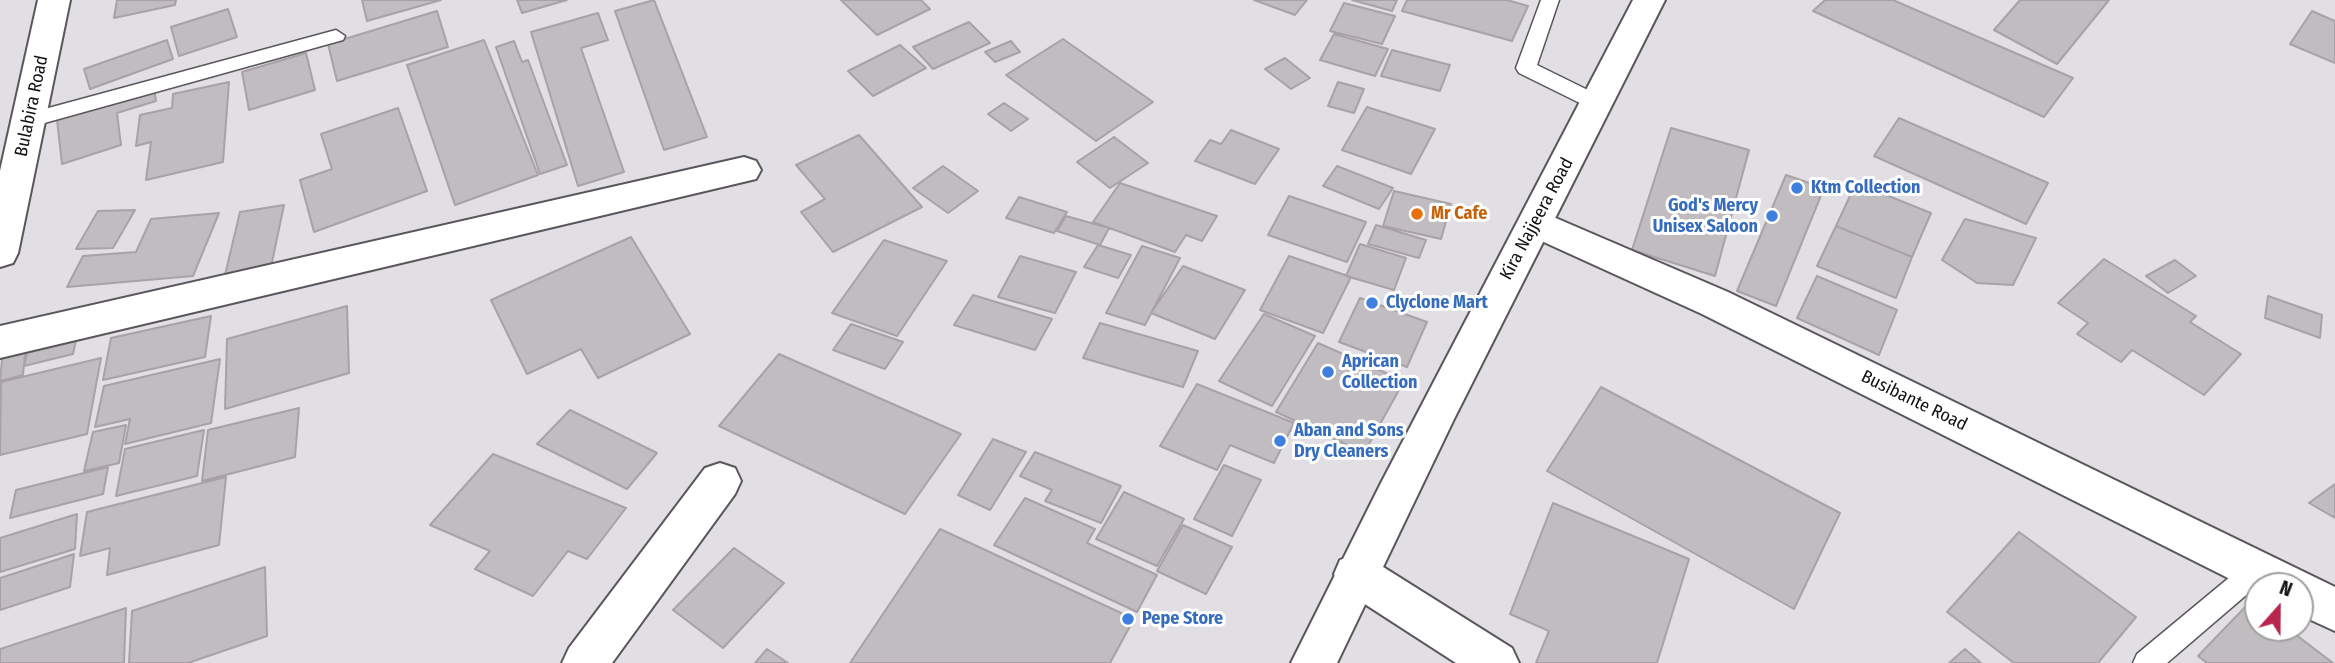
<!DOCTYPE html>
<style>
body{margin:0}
#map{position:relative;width:2335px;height:663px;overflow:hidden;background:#e1dee4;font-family:"Fira Sans Condensed",sans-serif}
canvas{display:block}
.north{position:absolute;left:2244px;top:572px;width:70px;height:70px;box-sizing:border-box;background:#fff;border:2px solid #a0a0a1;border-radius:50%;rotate:21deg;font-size:19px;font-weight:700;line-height:28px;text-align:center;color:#121113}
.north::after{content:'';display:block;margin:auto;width:24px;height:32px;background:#b7264d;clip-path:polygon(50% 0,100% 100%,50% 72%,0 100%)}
</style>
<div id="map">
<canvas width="2335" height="663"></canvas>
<div class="north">N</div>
</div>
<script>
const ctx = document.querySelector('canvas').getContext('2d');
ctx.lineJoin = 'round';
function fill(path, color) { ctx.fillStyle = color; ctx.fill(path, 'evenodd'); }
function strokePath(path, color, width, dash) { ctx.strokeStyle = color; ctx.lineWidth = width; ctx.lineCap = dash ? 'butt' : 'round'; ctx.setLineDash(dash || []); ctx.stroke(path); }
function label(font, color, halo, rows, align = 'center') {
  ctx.font = font + ' "Fira Sans Condensed",sans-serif'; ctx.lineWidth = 6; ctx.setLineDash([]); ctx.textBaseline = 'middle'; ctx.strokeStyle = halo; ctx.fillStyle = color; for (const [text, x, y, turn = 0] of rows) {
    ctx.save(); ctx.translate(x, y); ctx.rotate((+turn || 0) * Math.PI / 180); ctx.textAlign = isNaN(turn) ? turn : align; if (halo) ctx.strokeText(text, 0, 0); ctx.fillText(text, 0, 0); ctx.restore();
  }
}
const building = new Path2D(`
 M117,0H176L175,5L114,18Z
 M362,0H441L367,21Z
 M517,0H567L522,13Z
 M654,0L707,137L664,150L615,11Z
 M841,0H921L930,9L877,35Z
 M1254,0H1307L1295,15Z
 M1352,0H1397L1392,11Z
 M1407,0H1507L1528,6L1512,41L1402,11Z
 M1825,0H1893L2073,78L2044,117L1813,11Z
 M2020,0H2109L2057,64L1994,30Z
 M1344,3L1395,16L1382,44L1330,31Z
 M228,9L237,37L179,56L171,27Z
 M437,11L448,47L337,81L328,44Z
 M2312,11L2335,21V63L2290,44Z
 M598,13L608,40L581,48L624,172L578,186L531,32Z
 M969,22L990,43L933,69L913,47Z
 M1334,34L1388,49L1375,76L1320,60Z
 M1063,39L1153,102L1096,141L1006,75Z
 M167,40L173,59L90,89L84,69Z
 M484,40L538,175L455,205L407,65Z
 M514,41L522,62L528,60L567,165L540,174L496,47Z
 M1011,41L1020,52L995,62L985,52Z
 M900,45L926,68L873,96L848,71Z
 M1392,50L1450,65L1440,91L1381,76Z
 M306,53L315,90L249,110L242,72Z
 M1285,58L1310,78L1291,89L1265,69Z
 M229,82L223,162L146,180L151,142L136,146L140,115L172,108L173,94Z
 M1338,82L1364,89L1354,113L1328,106Z
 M154,89L156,101L117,113L121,145L62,164L57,120Z
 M1004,103L1028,119L1011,131L988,114Z
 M1367,107L1435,129L1411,174L1342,150Z
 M398,108L427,191L314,232L300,180L332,169L321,134Z
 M1899,118L2048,183L2026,224L1874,156Z
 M1671,128L1749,150L1715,276L1632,250Z
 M1231,130L1279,149L1255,184L1195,161L1210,140L1221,144Z
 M859,135L922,207L833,252L801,212L825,199L796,165Z
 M1114,137L1148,163L1110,188L1077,162Z
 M943,166L978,191L948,213L913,188Z
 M1337,166L1393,188L1379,209L1323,186Z
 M1786,175L1824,188L1776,306L1737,291Z
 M1120,183L1217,216L1202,241L1186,235L1175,252L1093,222Z
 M1856,183L1931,213L1912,257L1836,226Z
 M1394,191L1451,204L1441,239L1383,226Z
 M1289,196L1366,222L1347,262L1268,235Z
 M1019,197L1067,212L1054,233L1006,218Z
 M284,205L271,267L225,275L240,212Z
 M135,210L113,248L76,249L98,211Z
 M219,213L193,276L67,287L83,256L136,252L151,219Z
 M1066,216L1109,228L1100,245L1057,231Z
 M1965,219L2036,238L2013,285L1977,283L1942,260Z
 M1376,225L1426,240L1419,258L1368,244Z
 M1836,226L1912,257L1896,298L1817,266Z
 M631,237L690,334L598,378L581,349L527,374L491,300Z
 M884,240L947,261L897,336L832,313Z
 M1360,244L1406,258L1394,290L1346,276Z
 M1098,245L1131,255L1118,278L1084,267Z
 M1142,246L1180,258L1145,325L1106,313Z
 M1020,256L1076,272L1055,313L998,297Z
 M1289,256L1351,277L1323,333L1260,310Z
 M2104,259L2196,316L2190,322L2241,354L2204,395L2132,350L2121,362L2077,334L2088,323L2058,303Z
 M2175,260L2196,276L2168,293L2146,276Z
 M1183,266L1245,290L1215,339L1151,313Z
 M1817,276L1897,310L1879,355L1797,318Z
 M973,295L1052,319L1035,350L954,325Z
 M2268,296L2322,315L2320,338L2265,318Z
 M1360,298L1427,322L1407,367L1339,342Z
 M347,306L349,373L225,409L227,339Z
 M1264,314L1315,336L1272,406L1219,381Z
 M211,316L205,357L103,380L111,338Z
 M1100,323L1198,351L1183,387L1083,358Z
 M851,324L903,342L885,369L833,350Z
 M78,331L73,354L24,366L30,343Z
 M26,343L23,375L0,381L3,350Z
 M1318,343L1404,381L1364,453L1276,412Z
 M779,354L961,434L905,514L719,426Z
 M101,358L87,434L0,455L1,382Z
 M220,359L211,423L125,444L130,419L95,427L104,386Z
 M1197,384L1294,423L1274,463L1230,445L1217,470L1160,446Z
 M1601,387L1840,513L1794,609L1547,471Z
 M299,408L295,457L202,481L208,430Z
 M570,410L657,453L627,489L537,444Z
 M126,425L119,463L84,471L93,432Z
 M204,430L197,476L116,496L125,449Z
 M993,439L1026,452L990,510L958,495Z
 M1035,452L1121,486L1101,523L1045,501L1052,490L1020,476Z
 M493,454L626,508L587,559L568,551L533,596L475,569L490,551L430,525Z
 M1224,465L1261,480L1232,536L1194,519Z
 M108,467L103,494L10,518L16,490Z
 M226,477L219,545L107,575L110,548L80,556L87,512Z
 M2335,484V518L2309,503Z
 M1124,492L1184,519L1157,566L1096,539Z
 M1025,498L1095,529L1087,543L1157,575L1137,612L994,545Z
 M1553,503L1689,559L1657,663H1536L1549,631L1510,614Z
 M77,514L75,549L0,572V538Z
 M1183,525L1232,547L1206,594L1157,571Z
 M940,529L1134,619L1110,663H850Z
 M2019,532L2136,617L2098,663H2014L1947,612Z
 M734,548L784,583L723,648L673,610Z
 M74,554L70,587L0,610V578Z
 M265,567L267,636L188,663H129L132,611Z
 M2251,601L2258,606V628H2287L2333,663H2207L2198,656Z
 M126,608L124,663H0V649Z
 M767,649L788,663H755Z
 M1965,649L1981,663H1949Z`);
fill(building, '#c1bcbf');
strokePath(building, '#a8a2a6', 2);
const service = new Path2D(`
 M1541,0H1559L1537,65L1604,98L1607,103L1604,108H1590L1519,73L1516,68Z
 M336,30L345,36L343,40L30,127L20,120L30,113Z
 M2257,558L2266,562L2270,570L2266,578L2167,663H2133L2137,654L2248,562Z`);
const minor = new Path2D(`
 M744,157L756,161L761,170L756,179L0,358V326Z
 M1537,210L1728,292L2335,587V631L2300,615V586H2258V593L1702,314L1524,233L1519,223L1524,213Z
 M720,463L735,468L741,481L735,494L612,663H562L569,648L705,468Z
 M1356,554L1372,560L1512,648L1519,663H1456L1340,588L1334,574L1340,560Z`);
const tertiary = new Path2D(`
 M38,0H70L18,253L13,263L0,267V171Z`);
const secondary = new Path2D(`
 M1633,0H1665L1454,419L1337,663H1291L1381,483Z`);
strokePath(service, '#59575b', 3);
strokePath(minor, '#59575b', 4);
strokePath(tertiary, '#59575b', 4);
strokePath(secondary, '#59575b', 4);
fill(service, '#fff');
fill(minor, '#fff');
fill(tertiary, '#fff');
fill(secondary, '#fff');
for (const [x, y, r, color] of [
 [1797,188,7,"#3f7fe0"],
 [1417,214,7,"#e8710a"],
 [1772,216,7,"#3f7fe0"],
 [1372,303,7,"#3f7fe0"],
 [1328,372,7,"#3f7fe0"],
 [1280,441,7,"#3f7fe0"],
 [1128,619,7,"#3f7fe0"]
]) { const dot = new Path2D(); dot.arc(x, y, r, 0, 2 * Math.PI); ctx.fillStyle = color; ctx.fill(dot); strokePath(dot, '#fff', 2.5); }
label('18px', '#121113', '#fff', [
 ["Bulabira Road",32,106,-78],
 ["Kira Najjeera Road",1537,219,-62],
 ["Busibante Road",1914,401,26]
]);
label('bold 18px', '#366cbe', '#fff', [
 ["Ktm Collection",1811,188],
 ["God's Mercy",1758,206,"right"],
 ["Unisex Saloon",1758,227,"right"],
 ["Clyclone Mart",1386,303],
 ["Aprican",1342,362],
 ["Collection",1342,383],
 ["Aban and Sons",1294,431],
 ["Dry Cleaners",1294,452],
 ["Pepe Store",1142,619]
], 'left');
label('bold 18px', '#c56008', '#fff', [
 ["Mr Cafe",1431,214]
], 'left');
</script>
